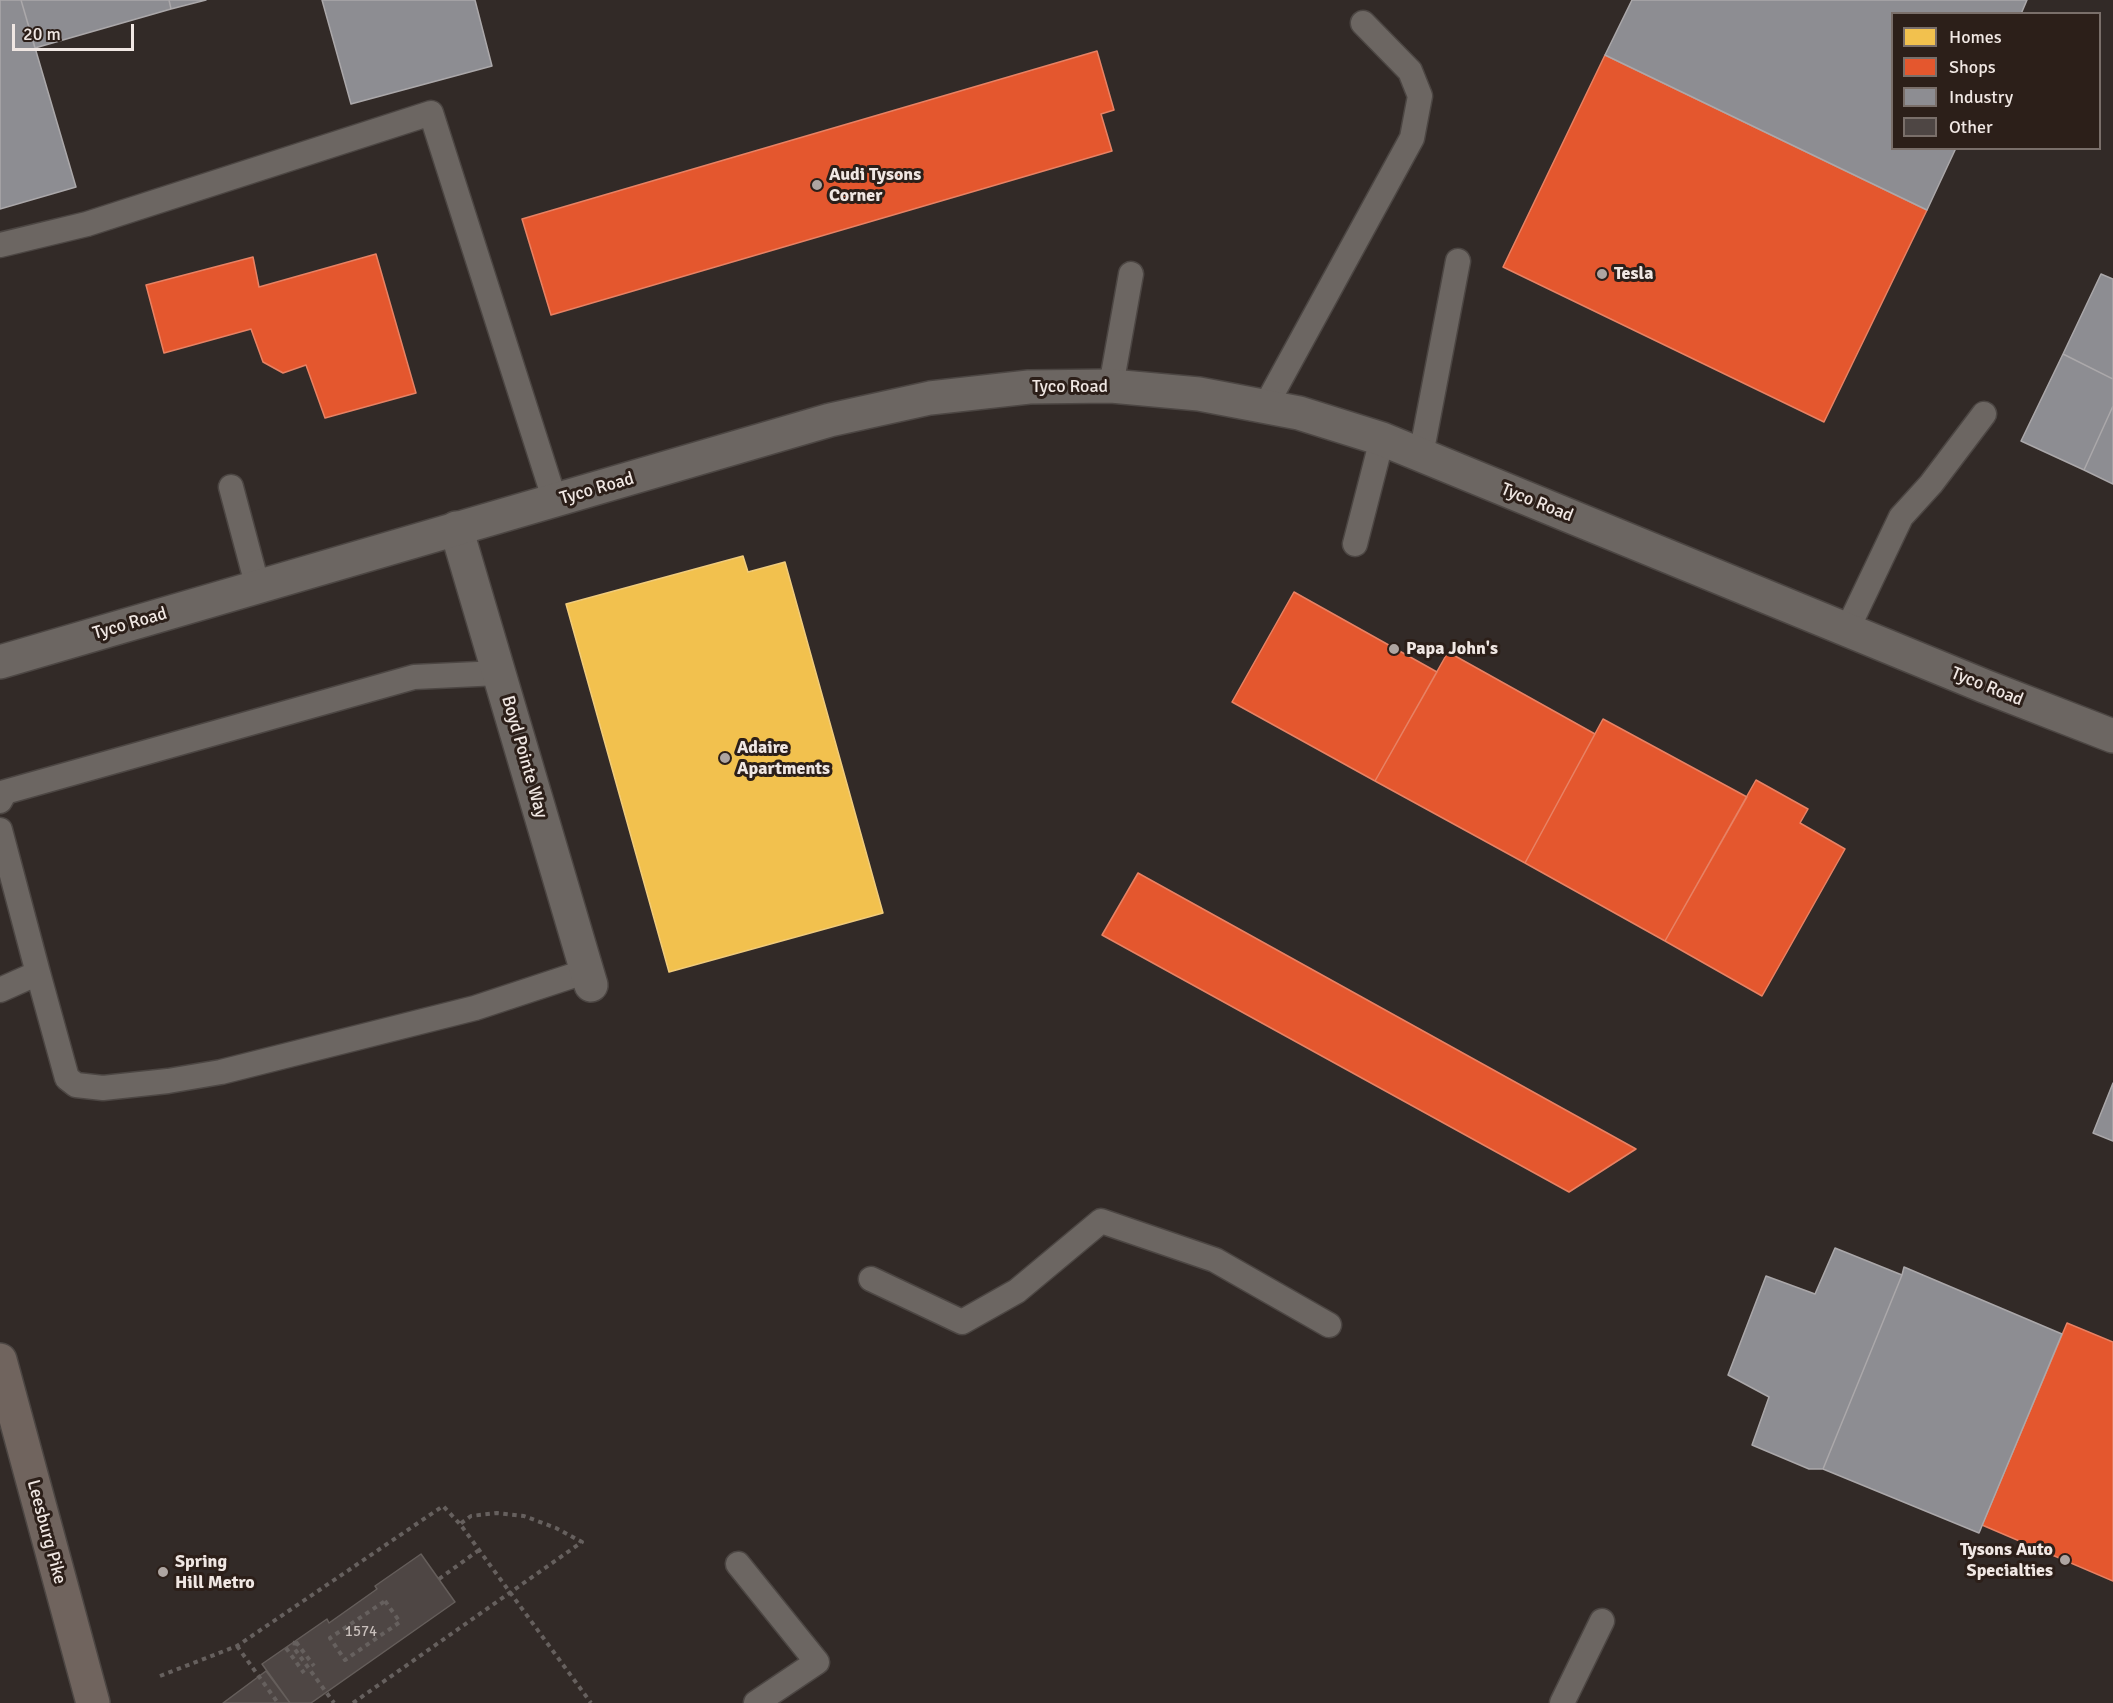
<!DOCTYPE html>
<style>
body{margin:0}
#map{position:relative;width:2113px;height:1703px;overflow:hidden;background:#322a27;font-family:Signika,sans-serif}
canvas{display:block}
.legend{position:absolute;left:1891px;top:12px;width:210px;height:138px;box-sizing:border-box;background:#2c1f19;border:2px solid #7a6f6a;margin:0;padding:8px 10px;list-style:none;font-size:18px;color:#f0e7e3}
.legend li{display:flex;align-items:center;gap:12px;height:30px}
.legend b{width:30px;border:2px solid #7a6f6a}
.scale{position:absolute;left:12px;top:24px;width:122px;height:27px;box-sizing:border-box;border:3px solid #f0e7e3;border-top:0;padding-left:8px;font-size:18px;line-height:21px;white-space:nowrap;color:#f0e7e3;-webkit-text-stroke:4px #2c1f19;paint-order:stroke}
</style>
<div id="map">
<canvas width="2113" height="1703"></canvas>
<ul class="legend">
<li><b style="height:16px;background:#f2c14e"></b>Homes</li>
<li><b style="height:16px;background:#e4572e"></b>Shops</li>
<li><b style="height:16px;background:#8d8d92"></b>Industry</li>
<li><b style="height:16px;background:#4e4644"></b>Other</li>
</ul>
<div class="scale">20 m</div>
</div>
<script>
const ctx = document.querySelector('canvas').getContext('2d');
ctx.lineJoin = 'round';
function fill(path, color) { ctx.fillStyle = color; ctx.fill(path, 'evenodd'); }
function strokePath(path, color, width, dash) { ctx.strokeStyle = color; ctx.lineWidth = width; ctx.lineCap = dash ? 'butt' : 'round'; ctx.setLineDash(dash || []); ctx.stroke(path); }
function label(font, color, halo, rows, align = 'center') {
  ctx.font = font + ' Signika,sans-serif'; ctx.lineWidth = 6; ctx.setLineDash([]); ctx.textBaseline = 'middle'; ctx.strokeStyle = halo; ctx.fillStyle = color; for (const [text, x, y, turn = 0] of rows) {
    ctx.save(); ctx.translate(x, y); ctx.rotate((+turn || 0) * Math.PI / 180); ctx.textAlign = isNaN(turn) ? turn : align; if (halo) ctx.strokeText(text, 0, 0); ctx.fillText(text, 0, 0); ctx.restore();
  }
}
const homes = new Path2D(`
 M743,556L748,572L785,562L883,913L669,972L566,604Z`);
fill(homes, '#f2c14e');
strokePath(homes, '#f1cc7b', 1.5);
const shops = new Path2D(`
 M1097,51L1114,110L1101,114L1112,151L551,315L522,219Z
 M1605,55L1927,210L1824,422L1503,267Z
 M376,254L416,393L325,418L306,365L283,373L263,362L251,329L164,353L146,285L253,257L259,287Z
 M1294,592L1437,672L1375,781L1232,702Z
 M1448,652L1595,734L1525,863L1375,781Z
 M1603,719L1747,797L1665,941L1525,863Z
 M1756,780L1808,809L1800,823L1845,849L1762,996L1665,941Z
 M1138,873L1636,1149L1569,1192L1102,935Z
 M2067,1323L2113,1342V1581L1982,1525Z`);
fill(shops, '#e4572e');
strokePath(shops, '#e88264', 1.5);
const industry = new Path2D(`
 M0,0H21L76,187L0,209Z
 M21,0H169L171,9L35,48Z
 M169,0H206L171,9Z
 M322,0H475L492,66L351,104Z
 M1632,0H2027L2021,14H1892V148H1956L1927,210L1605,55Z
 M2101,274L2113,279V379L2063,354Z
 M2063,354L2113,379V406L2084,470L2021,441Z
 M2113,406V484L2084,470Z
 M2113,1083V1141L2093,1133Z
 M1835,1248L1902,1275L1823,1469H1809L1752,1445L1769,1397L1728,1375L1766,1276L1815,1294Z
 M1904,1267L2062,1334L1979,1533L1823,1469L1902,1275Z`);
fill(industry, '#8d8d92');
strokePath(industry, '#aba8aa', 1.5);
const building = new Path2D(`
 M421,1554L455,1602L311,1703H290L262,1664L327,1619L329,1623L377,1589L375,1586Z
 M266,1671L290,1703H223Z`);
fill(building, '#4e4644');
strokePath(building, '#655e5b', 1.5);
const service = new Path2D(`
 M0,245L87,224L431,113L555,501
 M1111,386L1131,274
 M1265,407L1412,138L1420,96L1410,71L1363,23
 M1421,455L1458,261
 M231,487L258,588
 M1355,544L1382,439
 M1847,630L1901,517L1931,484L1984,414
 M0,801L5,792L414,677L499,673
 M0,830L38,973L0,990
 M38,973L67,1078L76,1085L103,1088L168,1081L221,1072L475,1008L587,971
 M871,1279L962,1322L1017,1291L1101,1221L1215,1260L1329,1325
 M738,1564L817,1662L756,1703
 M1562,1703L1602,1621`);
const minor = new Path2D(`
 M456,528L591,985`);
const tertiary = new Path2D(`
 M0,662L830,420L930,398L1029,387L1111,386L1199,394L1299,413L1382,439L1984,686L2113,736`);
const trunk = new Path2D(`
 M0,1360L93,1703`);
strokePath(service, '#4c4643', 27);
strokePath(minor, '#4c4643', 36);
strokePath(tertiary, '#4c4643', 36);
strokePath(trunk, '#4c4643', 36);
strokePath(new Path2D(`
 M439,1579L479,1550
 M385,1601L400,1622L345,1660L330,1638Z
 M295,1641L294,1648L334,1703
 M296,1642L314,1666
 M237,1646L278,1703
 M286,1648L304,1673
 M160,1676L237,1646L443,1506L460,1524
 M353,1703L582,1542L556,1528L524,1516L497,1513L471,1516L460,1524L591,1703`), '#66605e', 4, [4.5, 4.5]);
strokePath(service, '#6c6662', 24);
strokePath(minor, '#6c6662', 33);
strokePath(tertiary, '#6c6662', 33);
strokePath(trunk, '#70645e', 33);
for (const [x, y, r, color] of [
 [817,185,6,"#aea5a1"],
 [1602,274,6,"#aea5a1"],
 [1394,649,6,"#aea5a1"],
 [725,758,6,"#aea5a1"],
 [2065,1560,6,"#aea5a1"],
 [163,1572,6,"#aea5a1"]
]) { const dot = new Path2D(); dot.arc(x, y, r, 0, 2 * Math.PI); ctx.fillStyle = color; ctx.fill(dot); strokePath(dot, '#2c1f19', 2); }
label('15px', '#c8bfbb', null, [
 ["1574",361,1632]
]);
label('bold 18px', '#f0e7e3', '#2c1f19', [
 ["Audi Tysons",829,175],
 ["Corner",829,196],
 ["Tesla",1614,274],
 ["Papa John's",1406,649],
 ["Adaire",737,748],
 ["Apartments",737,769],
 ["Tysons Auto",2053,1550,"right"],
 ["Specialties",2053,1571,"right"],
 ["Spring",175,1562],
 ["Hill Metro",175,1583]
], 'left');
label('18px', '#f0e7e3', '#2c1f19', [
 ["Tyco Road",1070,387],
 ["Tyco Road",597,489,-16],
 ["Tyco Road",1537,503,22],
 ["Tyco Road",130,624,-16],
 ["Tyco Road",1987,687,22],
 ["Boyd Pointe Way",524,757,74],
 ["Leesburg Pike",46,1532,75]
]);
</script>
